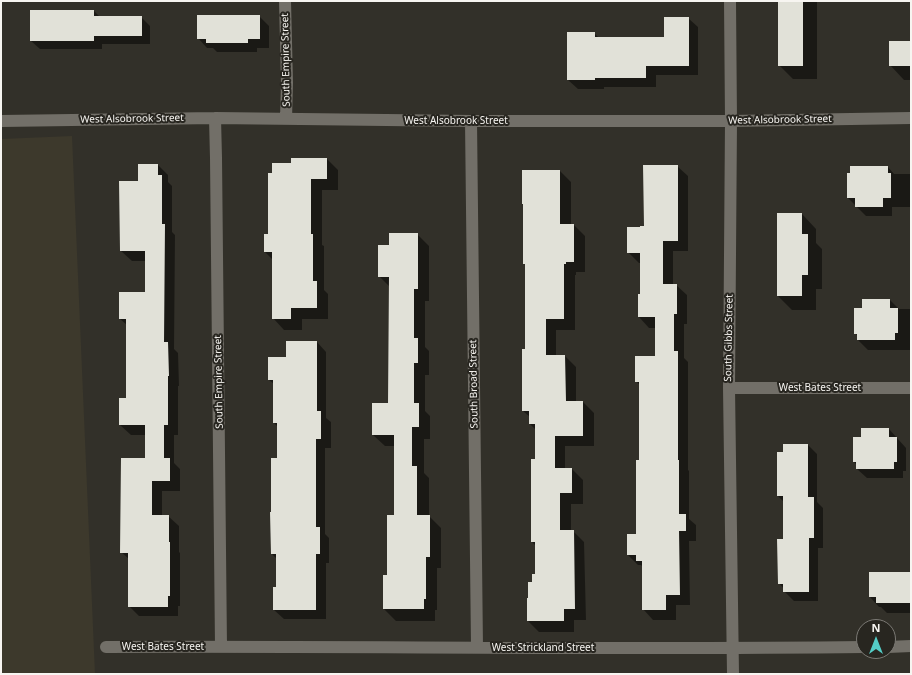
<!DOCTYPE html>
<style>
body{margin:0}
#map{position:relative;width:912px;height:675px;overflow:hidden;background:#323029;font-family:"Noto Sans",sans-serif}
canvas{display:block}
.frame{position:absolute;inset:0;border:2px solid #f7f5f1;pointer-events:none}
.north{position:absolute;left:856px;top:619px;width:40px;height:40px;box-sizing:border-box;background:#282620;border:1px solid #7b7974;border-radius:50%;rotate:0deg;font-size:11px;font-weight:700;line-height:16px;text-align:center;color:#f7f5f1}
.north::after{content:'';display:block;margin:auto;width:14px;height:18px;background:#54cdc7;clip-path:polygon(50% 0,100% 100%,50% 72%,0 100%)}
</style>
<div id="map">
<canvas width="912" height="675"></canvas>
<div class="frame"></div>
<div class="north">N</div>
</div>
<script>
const ctx = document.querySelector('canvas').getContext('2d');
ctx.lineJoin = 'round';
function fill(path, color) { ctx.fillStyle = color; ctx.fill(path, 'evenodd'); }
function strokePath(path, color, width, dash) { ctx.strokeStyle = color; ctx.lineWidth = width; ctx.lineCap = dash ? 'butt' : 'round'; ctx.setLineDash(dash || []); ctx.stroke(path); }
function label(font, color, halo, rows, align = 'center') {
  ctx.font = font + ' "Noto Sans",sans-serif'; ctx.lineWidth = 4; ctx.setLineDash([]); ctx.textBaseline = 'middle'; ctx.strokeStyle = halo; ctx.fillStyle = color; for (const [text, x, y, turn = 0] of rows) {
    ctx.save(); ctx.translate(x, y); ctx.rotate((+turn || 0) * Math.PI / 180); ctx.textAlign = isNaN(turn) ? turn : align; if (halo) ctx.strokeText(text, 0, 0); ctx.fillText(text, 0, 0); ctx.restore();
  }
}
fill(new Path2D(`
 M72,136L95,674H1V139Z`), '#3d392c');
fill(new Path2D(`
 M779,1H817V79H793L779,65Z
 M94,11L100,17H141L150,26V44H102V49H40L31,41Z
 M259,16L269,26V48H257V52H217L213,48H207L198,38Z
 M1,18L2,20V57H1Z
 M688,18L698,27V75H656V87H604V89H578L568,80L594,33L599,38H666Z
 M911,42V80H904L890,65Z
 M327,159L338,170V190H322V245L324,246V290L328,294V319H302V330H284L273,318V260L265,252L269,235L273,174L292,164Z
 M158,165L168,175V182L172,186V232L175,235L174,349L178,353L179,386H178V435H174V463L180,469V491H162V516H168L179,526V552L180,553V606H178V616H139L129,606V559L121,552L146,459V435H131L120,425L127,399V325L120,319L146,293V261H132L121,251L139,182Z
 M677,166L688,176V251H673V285H676L687,295V324H684V358L688,362V470L689,471V519L696,525V541H689L690,605H676V620H653L643,609V567L641,565H638L628,555L637,535L640,461V385L636,381L656,357V328H649L639,317V295H641V263H639L628,252L645,227Z
 M888,167L894,174H911V207H892V216H866L848,198Z
 M560,171L571,182V225H574L585,236V272H576V275H575V330H556V356H565L576,367V402H583L594,413V446H565V469H572L583,480V504H571V531H573L584,542L586,620H574V632H539L528,621L529,599L536,575V546L532,542L536,460V430L530,424V417L523,411L526,350V266L524,263Z
 M802,214L816,229V243L822,249V289H816V310H792L778,296Z
 M417,234L429,246V301H425V347L429,351V375H425V411L430,416V439H424V473L429,478V516L441,528V568H437V610H435V621H396L384,609L395,516V446H385L373,435L389,404L390,287L379,276L390,246Z
 M890,300L899,309H911V350H868L858,340V336L855,333L863,309Z
 M317,342L326,352V418L331,422V448H325V534L329,538V563H326V619H284L274,610L277,588V559L272,554L278,459V427L274,423V384L269,380L287,358Z
 M889,429L906,448V471H903V478H867L857,469V465L854,462L862,438Z
 M808,445L817,454V502L823,508V548H818V601H794L784,591V589L779,583L784,540V502L778,496L784,453Z
 M911,573V613H887L881,607H879L870,597Z`), '#0007');
fill(new Path2D(`
 M778,1H803V66H778Z
 M30,10H94V16H142V36H94V41H30Z
 M197,15H260V39H248V43H206V39H197Z
 M664,17H689V66H646V78H595V80H567V32H595V37H664Z
 M889,41H911V66H889Z
 M291,158H327V179H311V234H313V281H317V308H291V319H272V252H264V234H268V173H272V163H291Z
 M138,164H158V175H162V224H165L164,342H168L169,376H168V425H164V458H170V481H152V515H169V542H170V596H168V607H128V553H120L121,458H145V425H119V398H126V319H119V292H145V251H120L119,181H138Z
 M643,165H678V241H663V284H677V314H674V351H678V460H679V514H686V531H679L680,595H666V610H642V561H636V555H627V534H636V460H639V382H635V356H655V317H638V294H640V253H627V227H640V226H644Z
 M850,166H888V173H891V198H883V207H855V198H847V173H850Z
 M522,170H560V224H574V262H566V264H564V319H546V355H565L566,401H583V436H555V468H572V493H560V530H574L575,609H564V621H527V598H528V582H532V574H535V542H531V459H535V424H529V411H522V349H525V264H523V204H522Z
 M777,213H802V234H808V275H802V296H777Z
 M389,233H418V289H414V338H418V363H414V403H419V427H412V466H417V515H430V557H426V599H424V609H383V575H387V515H394V435H372V403H388L389,277H378V245H389Z
 M862,299H890V308H898V333H895V340H857V334H854V308H862Z
 M286,341H317V411H321V439H316V527H320V554H316V610H273V587H276V554H271L270,512H271V458H277V423H273V380H268V357H286Z
 M861,428H889V437H897V462H894V469H856V462H853V437H861Z
 M783,444H808V497H814V538H809V592H783V584H778L777,539H783V496H777V452H783Z
 M869,572H911V603H876V597H869Z`), '#e1e1d8');
strokePath(new Path2D(`
 M285,1L287,83L286,119
 M730,1L731,121L729,388L733,674
 M215,118L216,158L221,647
 M1,121L215,118L471,121H731L911,118
 M471,121L477,647
 M729,388H911
 M106,647C358,646 611,650 864,647
 M888,647L911,646`), '#726f68', 12);
label('10px', '#f7f5f1', '#282620', [
 ["South Empire Street",286,60,-91],
 ["West Alsobrook Street",132,119,-1],
 ["West Alsobrook Street",780,120,-1],
 ["West Alsobrook Street",456,121],
 ["South Gibbs Street",729,338,-89],
 ["South Empire Street",219,382,-91],
 ["South Broad Street",474,384,-91],
 ["West Bates Street",820,388],
 ["West Bates Street",163,647],
 ["West Strickland Street",543,648]
]);
</script>
